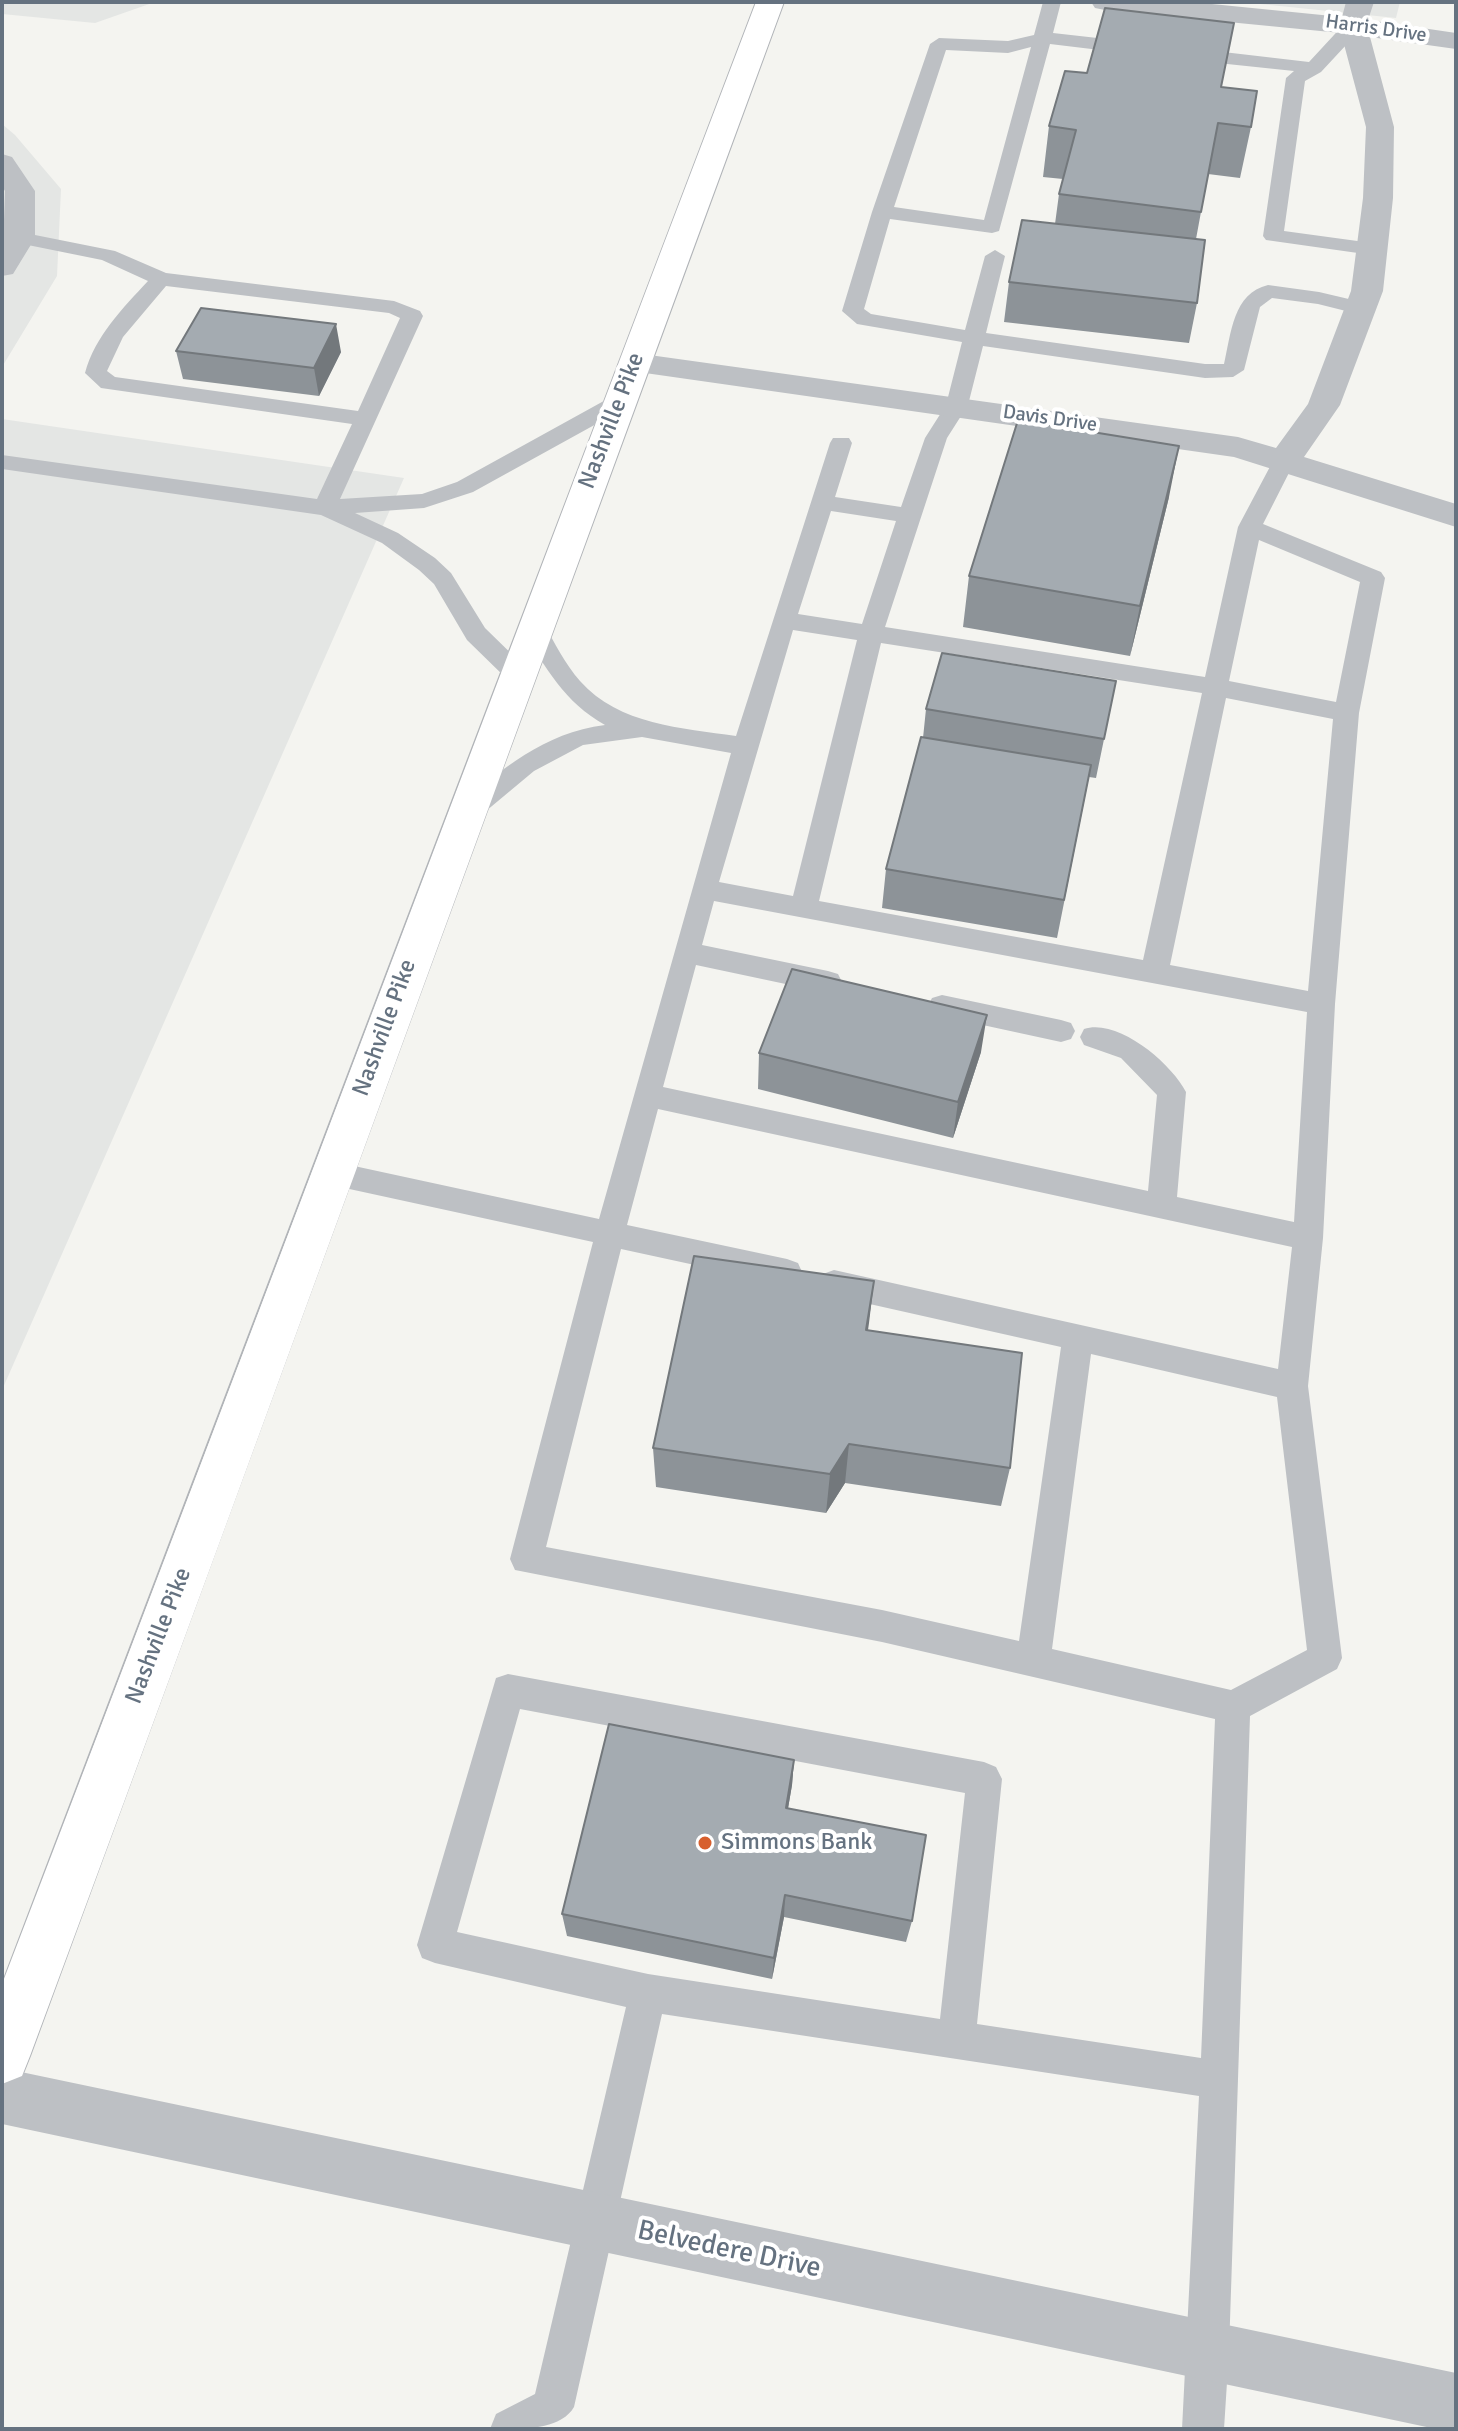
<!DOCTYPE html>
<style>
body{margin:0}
#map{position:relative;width:1458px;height:2431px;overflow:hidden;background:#f4f4f0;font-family:Signika,sans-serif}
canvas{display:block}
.frame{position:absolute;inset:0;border:4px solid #657280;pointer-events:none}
</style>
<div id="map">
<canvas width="1458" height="2431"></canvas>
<div class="frame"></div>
</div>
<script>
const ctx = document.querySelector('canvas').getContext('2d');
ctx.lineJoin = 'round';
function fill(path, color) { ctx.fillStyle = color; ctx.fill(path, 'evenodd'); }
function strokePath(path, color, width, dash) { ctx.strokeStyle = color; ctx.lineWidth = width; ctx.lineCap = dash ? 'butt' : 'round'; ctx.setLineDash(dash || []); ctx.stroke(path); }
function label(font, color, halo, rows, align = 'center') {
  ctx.font = font + ' Signika,sans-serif'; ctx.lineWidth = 8; ctx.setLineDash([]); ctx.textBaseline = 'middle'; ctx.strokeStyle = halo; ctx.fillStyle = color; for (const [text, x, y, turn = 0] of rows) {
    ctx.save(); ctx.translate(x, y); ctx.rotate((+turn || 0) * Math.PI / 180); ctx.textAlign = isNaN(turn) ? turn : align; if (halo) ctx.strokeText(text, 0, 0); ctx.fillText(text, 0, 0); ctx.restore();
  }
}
fill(new Path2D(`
 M2,2H155L95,23L2,14Z
 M1241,2H1400L1396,18Z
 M2,124L15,135L61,189L57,276L2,367Z
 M2,419L404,478L2,1390Z`), '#e4e6e4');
const primary = new Path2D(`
 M756,2H784C532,686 284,1372 30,2056L22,2076L2,2084V1984C256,1324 504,662 756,2Z`);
strokePath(primary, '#b1b4b8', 2);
fill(new Path2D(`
 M1043,2H1061L1053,33L1133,42L1142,48L1133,54L1050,44L999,231L992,233L890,219L864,309L871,314L965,330L985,256L995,250L1005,256L986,333L1205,364H1224C1231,334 1233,293 1268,285L1319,292L1370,304L1373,309L1362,315L1318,304L1272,298L1260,307L1244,370L1233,377L1205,378L983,346L968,405L947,438L885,627L1205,677L1238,527L1273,461L1276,456H1292L1295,461L1263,524L1381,572L1385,578L1359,713L1335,1004L1323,1238L1308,1386L1342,1658L1337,1669L1250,1716L1229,2351L1224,2429H1182L1199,2096L662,2014L574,2407C560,2431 520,2429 490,2429L496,2414L535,2394L626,2007L435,1963L422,1958L417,1945L496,1678L508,1674L984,1762L996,1767L1002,1779L977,2024L1201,2058L1215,1719L882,1642L515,1570L510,1559L593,1242L331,1185L321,1182L316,1173L321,1164L331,1161L599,1219L731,753L642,737L583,745L534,771L474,821L465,823L456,821L452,814L456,807C503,769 543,733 605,725C564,702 546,668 522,629L525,623L534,621L543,623C555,643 565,664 580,681C619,725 682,728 736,736L830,443L833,438H849L852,443L835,497L901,507L925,438L946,405L962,342L857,324L842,311L872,212L930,44L939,38L1008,41L1034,35ZM1031,47L984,220L894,207L946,50L1008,53ZM831,511L896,521L862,624L798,614ZM1259,540L1360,582L1336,702L1229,681ZM793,630L857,640L793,896L719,882ZM881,643L1202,693L1143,960L819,901ZM1226,698L1333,719L1308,991L1170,965ZM714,901L1307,1012L1294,1222L1177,1197L1186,1092C1171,1063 1118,1018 1084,1029L1080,1037L1084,1045L1121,1058L1157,1095L1148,1191L663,1087L696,965L828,993L838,990L842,982L838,974L828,971L702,945ZM658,1109L1292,1247L1278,1369L834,1270L823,1274L819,1283L823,1292L834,1296L1061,1347L1019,1641L882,1610L546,1547L621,1249L787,1285L798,1281L802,1272L798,1263L787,1259L627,1225ZM1091,1354L1277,1397L1307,1650L1231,1690L1052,1649ZM520,1709L965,1793L940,2019L648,1974L457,1932Z
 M1353,20L1362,26L1360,30L1321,72L1305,81L1284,231L1372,243L1382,249L1372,255L1266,240L1263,236L1286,78L1294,71L1189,60L1180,54L1189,48L1309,62L1346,22Z
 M20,232L115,251L166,273L394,301L420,311L423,316L340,499L422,494L457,482L611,397H627L630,402L627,407L473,492L424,508L355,513L398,533L435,558L451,573L485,628L526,668L529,674L526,680L517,683L508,680L467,640L434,584L419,570L382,543L321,515L2,469V455L317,499L352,424L101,388L85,373C95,336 123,308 148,281L102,260L13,242L10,238ZM166,286L389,313L400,318L358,411L115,377L107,371L123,337Z
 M942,995L1061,1020L1071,1023L1075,1031L1071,1039L1061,1042L932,1014L928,1006L932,998Z`), '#bdc0c4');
fill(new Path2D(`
 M1091,2H1192L1342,17L1346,2H1374L1368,20L1456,33V49L1370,37L1394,127L1393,198L1383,291L1340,405L1304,457L1456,504V527L1234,457L624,370L619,363L624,356L635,353L1238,437L1276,448L1308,404L1351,291L1363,198L1366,127L1341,33L1105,10L1095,8Z
 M2,154L12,157L35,191V238L13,274L2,276L5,191L2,186Z
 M2,2068L1456,2373V2429H1436L2,2124Z`), '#bdc0c4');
fill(primary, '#fff');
fill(new Path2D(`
 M1222,87L1251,127L1240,178L1208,174L1196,239L1197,303L1189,343L1004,322L1009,282L1055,224L1059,194L1063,179L1043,177L1049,126Z
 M176,351L341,352L319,396L183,379Z
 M1169,497L1130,656L963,627L969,576Z
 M1116,681L1096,778L1089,777L1057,938L882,908L886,869L923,738L926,709Z
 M981,1052L953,1138L758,1089L759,1053Z
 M868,1331L1010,1468L1001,1506L845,1483L826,1513L656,1487L653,1448Z
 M794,1760L792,1785L788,1808L912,1921L906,1942L784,1917L772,1979L567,1936L562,1914Z`), '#8d9398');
fill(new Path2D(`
 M336,324L341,352L319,396L314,368Z
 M1179,446L1169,497L1130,656L1140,606Z
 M987,1015L981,1052L953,1138L958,1102Z
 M874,1281L869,1323L862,1372L866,1330Z
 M849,1444L845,1483L826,1513L830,1474Z
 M794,1760L792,1785L784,1832L786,1808Z
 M785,1895L784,1917L772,1979L774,1958Z`), '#73787c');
const building = new Path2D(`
 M1105,8L1234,23L1221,87L1257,91L1251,127L1218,123L1201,212L1059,194L1076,130L1049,126L1065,71L1087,73Z
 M1022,220L1205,240L1197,303L1009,282Z
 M201,308L336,324L314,368L176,351Z
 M1018,420L1179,446L1140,606L969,576Z
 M942,653L1116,681L1104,739L926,709Z
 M921,737L1091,765L1064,900L886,869Z
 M792,969L987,1015L958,1102L759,1053Z
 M694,1256L874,1281L866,1330L1022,1353L1010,1468L849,1444L830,1474L653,1448Z
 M609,1724L794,1760L786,1808L926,1835L912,1921L785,1895L774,1958L562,1914Z`);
fill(building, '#a4abb1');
strokePath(building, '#73787c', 2);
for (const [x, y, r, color] of [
 [705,1843,8,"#d75f2d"]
]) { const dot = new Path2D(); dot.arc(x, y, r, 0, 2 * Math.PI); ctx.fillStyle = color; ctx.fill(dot); strokePath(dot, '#fff', 3); }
label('20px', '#657280', '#fff', [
 ["Harris Drive",1376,29,8],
 ["Davis Drive",1050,419,8]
]);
label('24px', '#657280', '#fff', [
 ["Nashville Pike",612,421,-69],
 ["Nashville Pike",385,1028,-70],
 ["Nashville Pike",159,1636,-69]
]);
label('24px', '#657280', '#fff', [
 ["Simmons Bank",721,1843]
], 'left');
label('28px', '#657280', '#fff', [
 ["Belvedere Drive",729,2250,12]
]);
</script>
